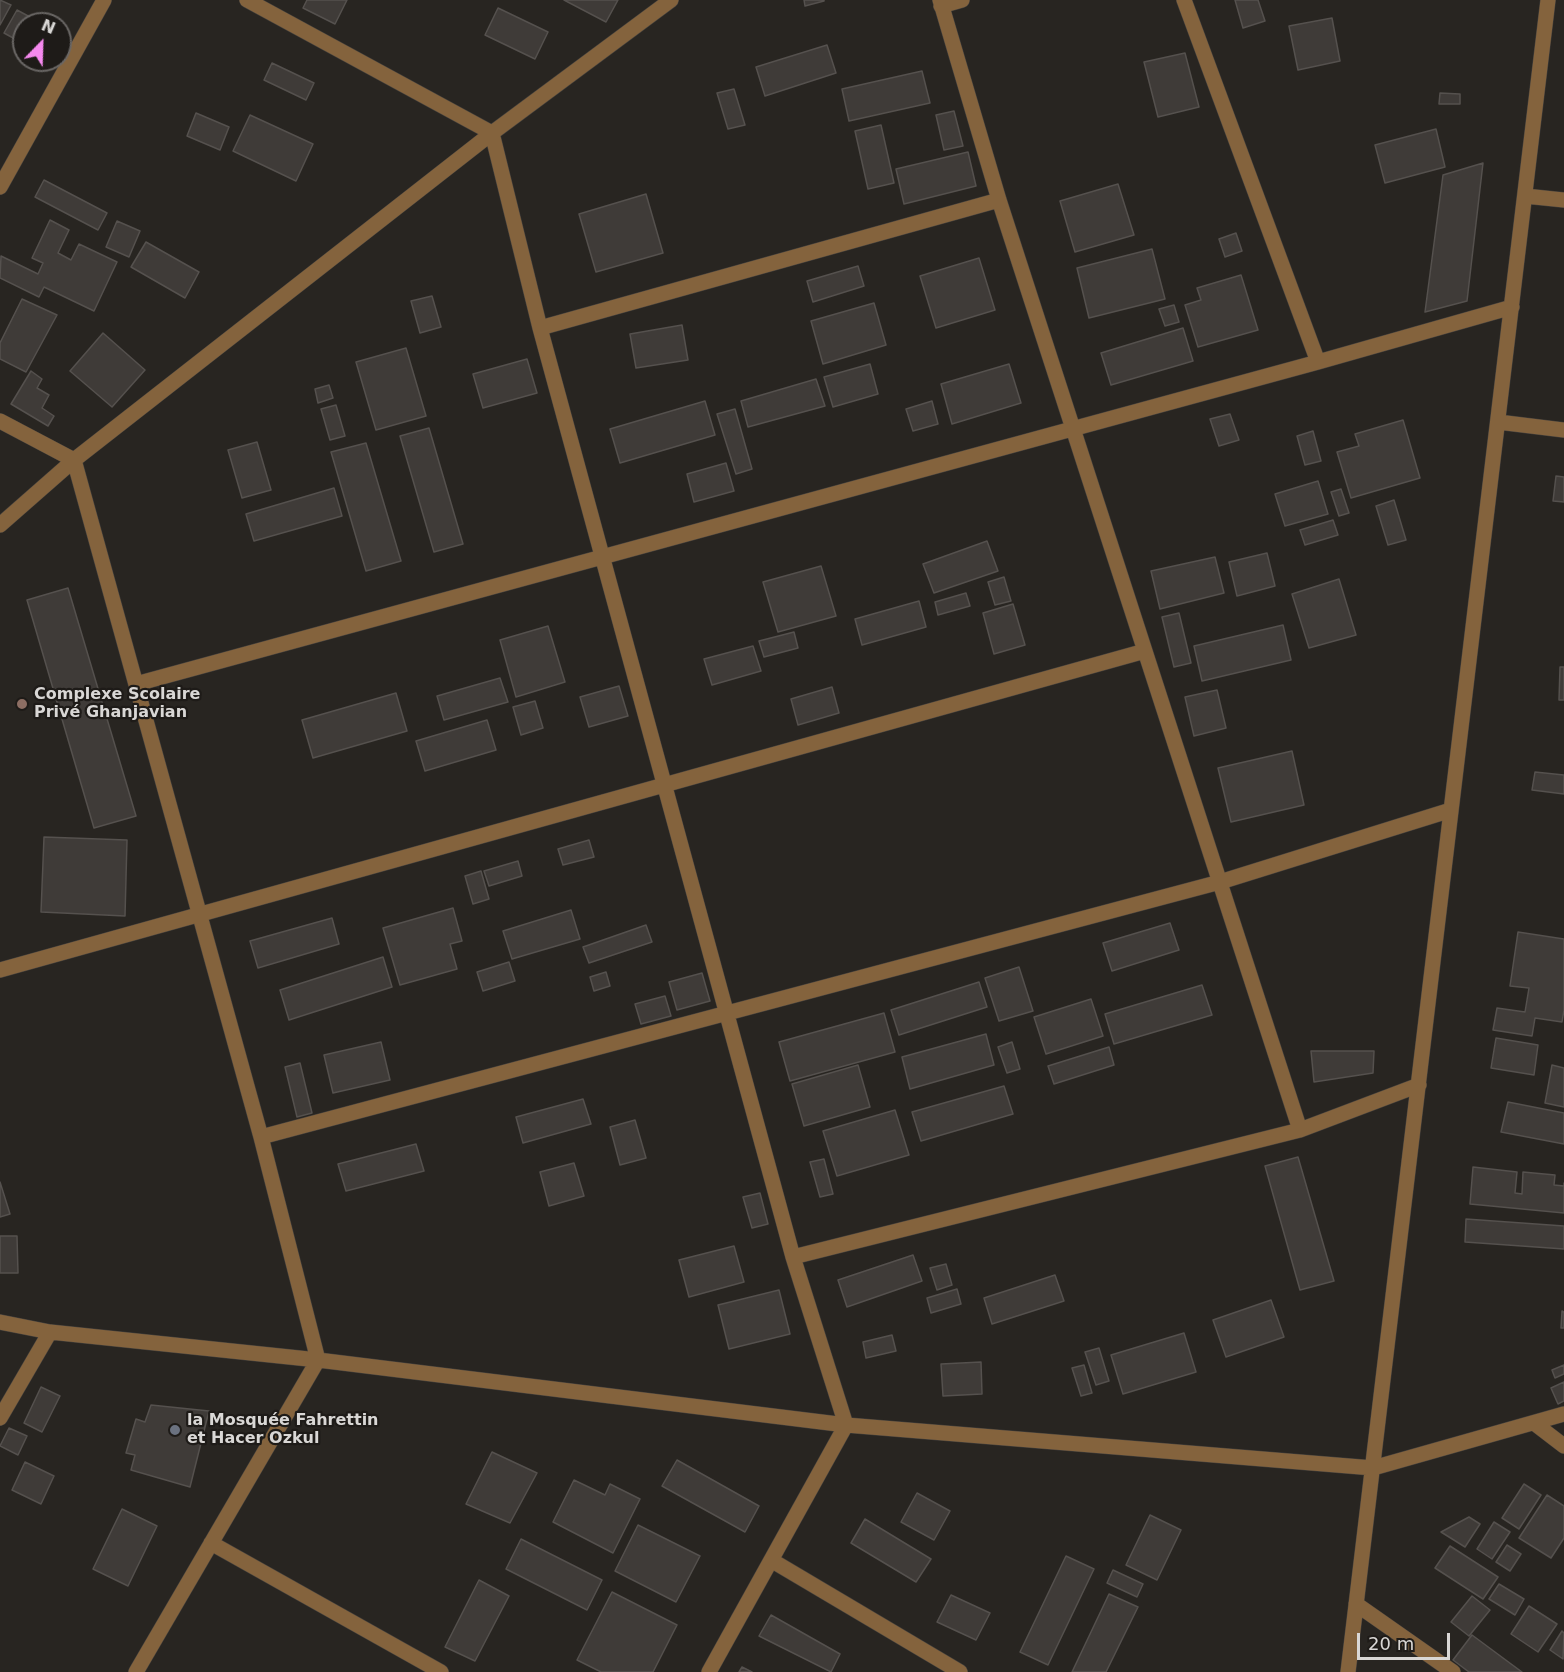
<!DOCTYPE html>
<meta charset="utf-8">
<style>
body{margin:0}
#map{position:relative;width:1564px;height:1672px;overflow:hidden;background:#282521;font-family:"DejaVu Sans",sans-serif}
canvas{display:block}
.north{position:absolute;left:12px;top:12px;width:60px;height:60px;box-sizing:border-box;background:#1e1b18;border:2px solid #696664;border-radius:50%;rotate:23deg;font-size:16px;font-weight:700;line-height:24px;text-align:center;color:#d9d7d5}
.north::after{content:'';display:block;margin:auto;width:21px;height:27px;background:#f589ee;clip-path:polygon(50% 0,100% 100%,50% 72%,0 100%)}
.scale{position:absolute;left:1357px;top:1633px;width:93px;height:27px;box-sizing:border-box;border:3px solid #d9d7d5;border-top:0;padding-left:8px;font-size:18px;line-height:21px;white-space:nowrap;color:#d9d7d5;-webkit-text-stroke:4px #1e1b18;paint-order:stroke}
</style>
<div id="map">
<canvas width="1564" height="1672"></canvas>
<div class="north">N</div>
<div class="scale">20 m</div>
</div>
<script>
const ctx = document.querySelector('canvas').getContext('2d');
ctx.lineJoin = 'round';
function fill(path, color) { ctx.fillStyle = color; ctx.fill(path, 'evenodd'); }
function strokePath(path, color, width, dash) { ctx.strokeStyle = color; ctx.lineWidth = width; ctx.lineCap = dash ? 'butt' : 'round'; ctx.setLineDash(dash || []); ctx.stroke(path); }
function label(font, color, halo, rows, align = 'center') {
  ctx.font = font + ' "DejaVu Sans",sans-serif'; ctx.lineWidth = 4.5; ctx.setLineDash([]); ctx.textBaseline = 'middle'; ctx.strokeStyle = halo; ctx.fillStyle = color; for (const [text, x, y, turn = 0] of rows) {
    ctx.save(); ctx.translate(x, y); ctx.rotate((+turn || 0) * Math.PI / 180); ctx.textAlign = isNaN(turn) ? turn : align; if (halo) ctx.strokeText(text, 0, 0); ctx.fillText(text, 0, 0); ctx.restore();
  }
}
const building = new Path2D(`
 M0,0L11,5L0,25Z
 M307,0H347L335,24L303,8Z
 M564,0H618L606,22Z
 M804,0H824V1L805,6Z
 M1235,0H1258L1265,21L1243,28Z
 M498,8L548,32L535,59L485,35Z
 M17,10L43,24H24V44L4,33Z
 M1332,18L1340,61L1298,70L1289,26Z
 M827,45L836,73L765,96L756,67Z
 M1185,53L1199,107L1158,117L1144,62Z
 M272,63L314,83L306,100L264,80Z
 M922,71L930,103L849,121L842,89Z
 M734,89L745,125L728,129L717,93Z
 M1440,93L1460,94V104H1439Z
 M954,111L963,146L944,150L936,115Z
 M196,113L229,127L220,150L187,136Z
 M250,115L313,144L296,181L233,151Z
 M881,125L894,183L868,189L855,131Z
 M1436,129L1445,167L1385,183L1375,145Z
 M968,152L976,186L904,204L896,169Z
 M1483,163L1467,301L1425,312L1443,175Z
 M44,180L107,213L98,230L35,197Z
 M1118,184L1134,235L1075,252L1060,201Z
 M646,194L663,253L596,272L579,214Z
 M50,220L69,230L58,253L71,260L79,244L117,262L94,311L44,287L39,297L0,278L1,256L38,274L43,263L32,258Z
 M117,221L140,231L129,257L106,247Z
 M1236,233L1242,251L1225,257L1219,239Z
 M146,242L199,272L185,298L131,267Z
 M1152,249L1165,299L1089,318L1077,268Z
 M979,258L995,310L936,328L920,276Z
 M858,266L864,286L813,302L807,281Z
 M1241,275L1258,330L1198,347L1185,305L1201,300L1197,288Z
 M432,296L441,327L420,333L411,301Z
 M22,299L57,315L26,372L0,359V343Z
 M874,303L886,345L823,364L811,321Z
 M1174,305L1179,322L1165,326L1159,309Z
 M682,325L688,360L636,368L630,334Z
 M1183,328L1193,361L1111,385L1101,353Z
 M103,333L145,370L112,407L70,371Z
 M406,348L426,416L376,430L356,362Z
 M527,359L537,393L483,408L473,374Z
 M870,364L878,394L833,407L824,377Z
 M1009,364L1021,403L952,424L941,384Z
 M31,371L42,379L37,388L49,395L42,408L54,416L48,426L11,404Z
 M816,379L825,406L748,427L741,401Z
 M329,385L333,398L318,403L315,389Z
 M705,401L715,435L620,463L610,429Z
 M932,401L938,424L913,431L906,409Z
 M336,405L345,436L330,440L321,409Z
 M735,409L752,469L736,474L717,414Z
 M1230,414L1239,440L1219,446L1210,419Z
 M1403,420L1420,478L1351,498L1337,452L1359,446L1355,434Z
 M429,428L463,544L434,552L400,436Z
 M1313,431L1321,461L1305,465L1297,436Z
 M257,442L271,490L242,498L228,450Z
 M366,443L401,561L366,571L331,452Z
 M726,463L734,491L694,502L687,474Z
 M1556,476L1564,477V502L1553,501Z
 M1318,481L1328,514L1285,526L1275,494Z
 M334,488L342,516L254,541L246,514Z
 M1341,489L1349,513L1339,516L1331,492Z
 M1394,500L1406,540L1388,545L1376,506Z
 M1333,520L1338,535L1305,545L1300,530Z
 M987,541L998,571L934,593L923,564Z
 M1267,553L1275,586L1237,596L1229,562Z
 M1215,557L1224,593L1160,609L1151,571Z
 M821,566L836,616L778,632L763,582Z
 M1004,577L1011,601L995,605L988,582Z
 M1339,579L1356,635L1309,648L1292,594Z
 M68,588L136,816L94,828L27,600Z
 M966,593L970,606L938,615L935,602Z
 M919,601L926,627L862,645L855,619Z
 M1013,604L1025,645L994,654L983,613Z
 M1179,613L1191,663L1174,667L1162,617Z
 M1283,625L1291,660L1202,681L1194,646Z
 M548,626L565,682L516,697L500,640Z
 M794,632L798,648L764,657L759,641Z
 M753,646L761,671L712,685L704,659Z
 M1560,667H1564V700H1559Z
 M500,678L508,702L444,720L437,696Z
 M619,686L628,716L589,727L580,697Z
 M832,687L839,713L798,725L791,699Z
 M1217,690L1226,728L1194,736L1185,697Z
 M396,693L407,731L313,758L302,720Z
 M535,701L543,728L521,735L513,707Z
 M487,720L496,750L425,771L416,741Z
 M1292,751L1304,805L1231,822L1218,768Z
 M1535,772L1564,775V794L1532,790Z
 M44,837L127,840L125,916L41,912Z
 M589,840L594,857L563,865L558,849Z
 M518,861L522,876L489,886L484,871Z
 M481,871L489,899L473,904L465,876Z
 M453,908L462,941L450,944L457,969L400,985L383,928Z
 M571,910L580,939L512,959L503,931Z
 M332,918L339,944L258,968L250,941Z
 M1170,923L1179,950L1112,971L1103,943Z
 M646,925L652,942L589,963L583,947Z
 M1518,932L1564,939V1010L1562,1022L1535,1018L1532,1036L1493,1030L1497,1008L1525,1012L1529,988L1510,986Z
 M383,957L392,987L289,1020L280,990Z
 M509,962L515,981L483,991L477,972Z
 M1019,967L1033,1011L999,1021L985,978Z
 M606,972L610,986L594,991L590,977Z
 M702,973L710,1001L677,1010L669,982Z
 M979,982L987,1007L899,1035L891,1010Z
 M1202,985L1212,1015L1114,1044L1105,1014Z
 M665,996L671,1016L641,1024L635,1004Z
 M1091,999L1103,1036L1046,1054L1034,1017Z
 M884,1013L895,1052L790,1081L779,1042Z
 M986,1034L994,1065L910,1089L902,1057Z
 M1496,1038L1538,1045L1534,1075L1491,1068Z
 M381,1042L390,1080L333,1093L324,1055Z
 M1012,1042L1020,1069L1007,1073L998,1047Z
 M1109,1047L1114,1065L1054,1084L1048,1066Z
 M1311,1051H1374L1373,1073L1314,1082Z
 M300,1063L312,1113L297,1117L285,1067Z
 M858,1065L870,1107L804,1126L792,1084Z
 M1552,1065L1564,1068V1107L1545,1103Z
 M1004,1086L1013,1114L921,1141L912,1112Z
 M583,1099L591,1124L523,1143L516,1117Z
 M1508,1102L1564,1113V1144L1501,1132Z
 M895,1110L909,1155L837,1176L823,1131Z
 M635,1120L646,1158L620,1165L610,1127Z
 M416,1144L424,1171L346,1191L338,1164Z
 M1298,1157L1334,1281L1300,1290L1265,1166Z
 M824,1159L833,1194L820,1197L810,1162Z
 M574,1163L584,1196L549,1206L540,1172Z
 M1473,1167L1517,1172L1515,1193L1522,1194L1523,1172L1555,1175L1554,1185L1564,1186V1183V1213L1470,1204Z
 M0,1182L10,1214L0,1217Z
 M760,1193L768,1224L752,1228L743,1197Z
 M1466,1219L1564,1226V1249L1465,1242Z
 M0,1236H17L18,1273H0Z
 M734,1246L744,1282L689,1297L679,1260Z
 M913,1255L922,1281L847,1307L838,1280Z
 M946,1264L952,1285L937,1290L930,1268Z
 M1055,1275L1064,1301L992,1324L984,1298Z
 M957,1289L961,1304L931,1313L927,1298Z
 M779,1290L790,1334L729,1349L718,1305Z
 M1271,1300L1284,1337L1226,1357L1213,1320Z
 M1562,1311L1564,1312V1328H1561Z
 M1184,1333L1196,1372L1123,1394L1111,1355Z
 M892,1335L896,1351L866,1358L863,1342Z
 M1099,1348L1109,1381L1096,1385L1085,1352Z
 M981,1362L982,1394L943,1396L941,1364Z
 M1084,1365L1092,1393L1081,1396L1072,1368Z
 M1564,1365V1374L1555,1378L1552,1370Z
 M1564,1382V1401L1558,1404L1551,1388Z
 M41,1387L60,1396L42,1432L24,1423Z
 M151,1405L209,1411L190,1487L131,1470L135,1455L126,1453L136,1419L145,1422Z
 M9,1428L27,1436L18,1455L0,1446Z
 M492,1452L537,1473L510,1523L466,1504Z
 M677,1460L759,1506L745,1532L662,1486Z
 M25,1462L54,1476L41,1504L12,1490Z
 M574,1480L605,1495L610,1484L640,1499L613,1553L553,1522Z
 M1524,1484L1541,1495L1519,1529L1502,1518Z
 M917,1493L950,1511L934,1540L901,1522Z
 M1547,1495L1564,1506V1538L1551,1558L1519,1538Z
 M122,1509L157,1526L128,1586L93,1569Z
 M1150,1515L1181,1530L1157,1580L1126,1565Z
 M1469,1517L1480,1524L1465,1547L1441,1532Z
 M865,1519L931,1559L916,1582L851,1543Z
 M1494,1522L1510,1532L1492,1559L1477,1549Z
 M638,1525L700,1556L676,1602L615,1571Z
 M521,1539L602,1580L587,1610L506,1569Z
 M1507,1545L1521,1554L1510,1571L1496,1562Z
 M1450,1546L1498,1577L1483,1599L1435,1568Z
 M1066,1556L1094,1569L1048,1665L1020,1652Z
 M1113,1570L1143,1584L1137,1597L1107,1583Z
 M479,1580L509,1596L475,1661L445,1647Z
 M1499,1584L1524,1599L1515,1615L1489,1599Z
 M612,1592L677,1625L653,1672H601L577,1660Z
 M1109,1594L1138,1607L1106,1672H1072Z
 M951,1595L990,1613L976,1640L937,1622Z
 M1472,1596L1490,1610L1469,1636L1451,1622Z
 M1529,1606L1557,1624L1538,1652L1511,1634Z
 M771,1615L840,1654L831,1672L759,1636Z
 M1562,1631L1564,1633L1563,1659L1550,1650Z
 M1472,1635L1522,1672H1469L1453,1660Z
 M742,1667L752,1672H739Z`);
fill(building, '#3f3b38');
strokePath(building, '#55514e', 1.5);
const minor = new Path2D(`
 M247,0L492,133L540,328L793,1257L846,1425L709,1672
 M940,0L999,200L1300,1130L1419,1085
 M1184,0L1318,362
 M941,6L962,0
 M0,187L104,0
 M1525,196L1564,200
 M540,328L999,200
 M0,421L74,460L261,1137L318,1360L136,1672
 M1498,422L1564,430
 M0,525L74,460L492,133L671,0
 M136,684L1318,362L1512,307
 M0,970L1145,651
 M261,1137L1220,882L1451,810
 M793,1257L1300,1130
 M0,1322L50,1332L318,1360L846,1425L1373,1468L1564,1414
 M0,1418L50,1332
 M1534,1423L1564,1446
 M211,1543L441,1672
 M771,1560L960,1672
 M1356,1604L1453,1672
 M1348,1672L1548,0`);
strokePath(minor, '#44413e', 16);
strokePath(minor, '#84633d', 15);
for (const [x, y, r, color] of [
 [22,704,6,"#8d6e63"],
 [175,1430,6,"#6b7280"]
]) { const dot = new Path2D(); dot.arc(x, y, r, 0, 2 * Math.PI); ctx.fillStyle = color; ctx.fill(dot); strokePath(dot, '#1e1b18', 2); }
label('bold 16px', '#d9d7d5', '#1e1b18', [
 ["Complexe Scolaire",34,695],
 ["Privé Ghanjavian",34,713],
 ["la Mosquée Fahrettin",187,1421],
 ["et Hacer Ozkul",187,1439]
], 'left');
</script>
